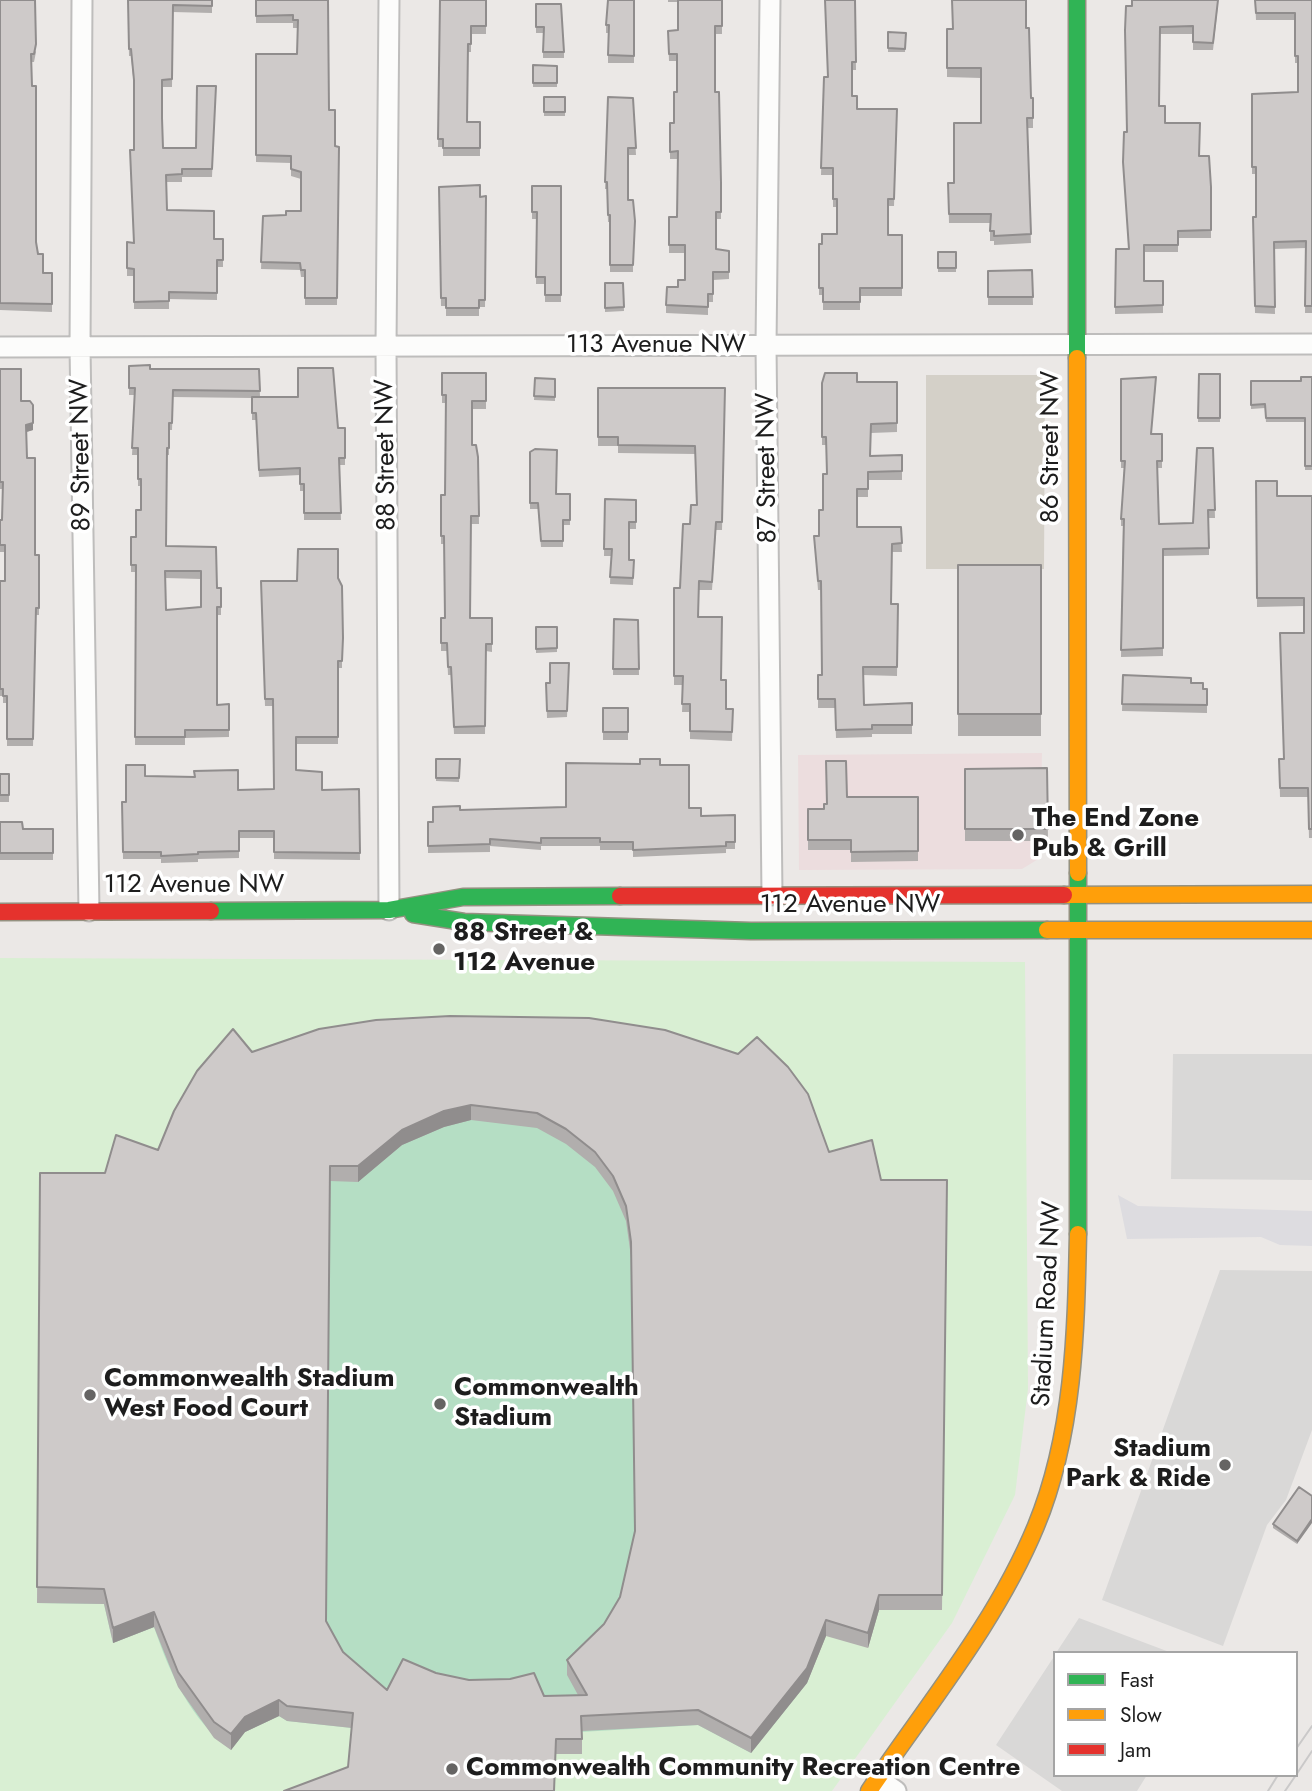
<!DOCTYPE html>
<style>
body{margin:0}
#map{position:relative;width:1312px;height:1791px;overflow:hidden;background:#ebe8e6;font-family:Jost,sans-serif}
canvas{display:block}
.legend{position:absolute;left:1053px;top:1651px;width:245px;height:126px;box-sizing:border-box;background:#fff;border:2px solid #a5a5a5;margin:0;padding:9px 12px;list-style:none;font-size:21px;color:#1d1d1d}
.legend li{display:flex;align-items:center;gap:14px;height:35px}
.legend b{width:35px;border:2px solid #a5a5a5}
</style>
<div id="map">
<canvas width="1312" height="1791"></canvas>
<ul class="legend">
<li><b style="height:9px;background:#30b455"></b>Fast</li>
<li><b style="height:9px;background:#ff9f0a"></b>Slow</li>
<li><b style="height:9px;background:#e5322d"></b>Jam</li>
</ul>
</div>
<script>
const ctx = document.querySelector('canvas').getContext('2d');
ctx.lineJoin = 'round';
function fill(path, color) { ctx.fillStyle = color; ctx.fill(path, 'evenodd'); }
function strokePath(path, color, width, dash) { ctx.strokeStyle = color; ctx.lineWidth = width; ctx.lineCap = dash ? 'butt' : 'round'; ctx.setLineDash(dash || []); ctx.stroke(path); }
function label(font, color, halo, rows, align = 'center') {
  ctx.font = font + ' Jost,sans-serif'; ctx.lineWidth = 7; ctx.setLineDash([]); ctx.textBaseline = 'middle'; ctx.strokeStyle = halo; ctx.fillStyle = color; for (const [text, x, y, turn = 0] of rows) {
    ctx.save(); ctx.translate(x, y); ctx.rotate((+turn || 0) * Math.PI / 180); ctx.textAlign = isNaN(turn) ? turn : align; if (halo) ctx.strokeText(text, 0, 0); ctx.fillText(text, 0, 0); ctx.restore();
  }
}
fill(new Path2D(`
 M1042,753L1040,858L1022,869L799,870L798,755Z`), '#ecddde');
fill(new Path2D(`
 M1173,1054H1312V1180L1171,1179Z
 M1220,1270L1312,1271V1430L1286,1500L1267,1525L1223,1646L1102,1600Z
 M1079,1618L1172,1653H1056Z
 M1055,1655V1775H1147L1137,1791H1062L996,1745Z`), '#d9d8d7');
fill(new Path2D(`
 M926,375H1045L1044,569H926Z`), '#d4d0c8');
fill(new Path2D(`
 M0,958L1025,962L1028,1389L1015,1495L952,1623L832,1791H0Z`), '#d9efd3');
fill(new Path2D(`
 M589,1033L831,1618L807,1683L751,1753L698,1725L581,1732L352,1728L287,1721L279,1716L245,1732L231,1750C190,1719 170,1674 154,1627L113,1643L104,1604L37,1603L158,1165L252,1067Z`), '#b5dec4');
fill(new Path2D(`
 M1118,1195L1138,1206L1312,1211V1246L1280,1245L1261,1237L1127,1239Z`), '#dddce0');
const street = new Path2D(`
 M82,0L80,347L89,911
 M389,0L386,346L389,910
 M770,0L766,345L772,895
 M0,347L1312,344
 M877,1778L896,1791`);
const fast = new Path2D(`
 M1077,0V358
 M1078,873V1234
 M211,911L389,910L463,897L620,896
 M413,914L464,922L751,931L1047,930`);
const slow = new Path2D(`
 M1077,358L1078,873
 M1064,895L1312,894
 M1047,930H1312
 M869,1791C927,1705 996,1623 1036,1526C1074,1434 1076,1332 1078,1234`);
const jam = new Path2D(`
 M620,896L1064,895
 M0,912L211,911`);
strokePath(street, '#bebdbc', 23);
strokePath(fast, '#949180', 19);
strokePath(slow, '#949180', 19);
strokePath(jam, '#949180', 19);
strokePath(street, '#fcfcfb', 19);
strokePath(fast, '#30b455', 16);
strokePath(slow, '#ff9f0a', 16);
strokePath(jam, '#e5322d', 16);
strokePath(new Path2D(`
 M1296,1749L1312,1726
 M1296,1775L1312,1751
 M1268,1791L1278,1775
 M1285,1791L1296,1775`), '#cac9c9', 2);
fill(new Path2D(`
 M0,0L36,52L34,62H31L36,242L43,273H52V312L0,310Z
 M128,0H212V13L173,12L172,87H162V120L163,148H196L216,86L212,177H182V182H166L167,210L214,239H223V267H217V300L169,299V309H134V276H127V242L133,243L134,87L131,56H129Z
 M256,0H328L329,110L335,146L339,147L337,305H305V277H301L300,270L261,269L263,216L286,215L301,211V179L291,176V163L256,162V54H297V28H293V23H256Z
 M440,0H486V34H471V52H468L467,122H480V156H443V147H438Z
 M634,0V63H608V33H606V25Z
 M668,0H722V34H715V92L721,183V219H716V249L729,251V279L713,280V302H708V315L666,313V305L678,287L685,280V253H669V217H677L678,159H670V123H674L677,92V61H669L668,31L678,30V2H668Z
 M855,0L856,70H852V96L857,109H897L894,206H888V235H902V296H860V310H823V295H819V244H822L837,234V207H833V175H821L824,77H828Z
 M1255,0H1312V313H1305L1306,248L1274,249L1275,314L1255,313L1253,217H1256V174H1252V94L1298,92V63H1295V20H1256Z
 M536,4L564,52V58H543V33H536Z
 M1218,5L1213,50H1193V34H1160V106L1165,123L1199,156L1211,187V238H1178V252H1144V281H1163V313L1115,314V307L1128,249L1127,132L1132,6Z
 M1026,28L1031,98H1033V128H1027L1031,243L994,245V241H990V223H949L948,183H954L981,123V78L947,77V29Z
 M888,32L906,33L905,52H888Z
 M533,65L557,66V87H533Z
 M544,97H565V116H544Z
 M608,97L633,98L636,155H628V200H633V272H610V222H608L607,189H605Z
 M532,186H561V302H545V284H536L537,219H532Z
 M439,187L480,197L486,196L485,307H479V316H446V306H441Z
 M938,252H956V272H938Z
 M1032,270L1033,305H988V271Z
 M605,283H623L624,311L605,312Z
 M129,366L150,369H259L260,397L338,428H345V465H339L341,520H304V491H300V475L259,477L256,420H252V398L173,397L172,430H169V455H167L166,546L216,547L217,588H221V615H217V705L229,704V737L185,738V745H135L136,572H131V537H136L141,510V486H138V455H132L135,395H129ZM165,578L201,579V607L166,610Z
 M0,369L21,401L33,430L27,432V458L35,555H39V615H36L33,746H7V703H3V696H0V581H5V552H0V520H2L3,489H0Z
 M442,373H486V409H472V445L478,457L479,524H471L470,618H492V652L486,651L485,734H454L451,675H448L447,651H441V618H445L444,544H441V495H445L446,403H442Z
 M1199,374H1220V422H1198Z
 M1312,377V470H1305V422H1266L1265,408L1251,409V381H1301Z
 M535,378L555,379V401L534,400Z
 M1121,379L1156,385L1151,434H1162V468H1157L1159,524L1193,523L1213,448L1215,518H1209V555L1163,556V656L1121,657L1123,526H1121V519L1124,468H1121Z
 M857,382H897V432L871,433V456L902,455V480H868V497H857V527H901L902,552H892L891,604H898L897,676L863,675L864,705L912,703V734H872V737L836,738L835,708H818V675H822L821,590H818L814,536H819L827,474L826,445H822V383Z
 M598,388H725L722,530H716L712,590H699V617L721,680L726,709H733L732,741L690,739V712H682L683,685H674V588H680L696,505L695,454L618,453V446H598Z
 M530,452L556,494H570V525H563V547H541L538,509H530Z
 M1256,481L1277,496H1312V838H1309L1308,797H1280L1279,759H1283L1304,633V606L1257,607Z
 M605,499L636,500V529H629V560H634L633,585L610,584L611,556H604Z
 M958,565H1041V736H958Z
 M338,579L342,586V668H338V744H296V770L322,790L359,789L360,860L274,859V838H239V858L198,859V862L161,863V859H123L122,802H126L145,776L238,790L274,789L273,706H265L261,581H297Z
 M614,619L638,620L639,675H613Z
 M536,627H557V652L536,653Z
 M569,663L567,717L547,718L546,683H550Z
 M1123,675L1191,683L1203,689H1207V713L1122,711Z
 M603,708H628V740H603Z
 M436,759H460L459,782L436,781Z
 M660,765L689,808L701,816L735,815V849H726V853L633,857V850H600V846H541V850L490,846V852L428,853V822H433L460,810L566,807Z
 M1047,768L1048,841H965V769Z
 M0,774H9V802H0Z
 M847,797H918V861L851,862V850H808V809H824L827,804Z
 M0,822L23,829H53V860H0Z
 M252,1052L829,1152L881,1180H947L942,1610H879L868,1648L826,1636L807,1683L751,1753L698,1725L582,1731V1754H556L348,1767L352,1728L287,1721L279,1716L245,1732L231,1750L214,1738L178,1687L154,1627L113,1643L104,1604L37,1603L40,1173H105L158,1150ZM471,1120L537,1128L566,1144L595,1167L613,1191L626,1221L631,1257L635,1532L620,1597L604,1624L567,1660V1675L578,1695L544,1696L436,1673L387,1690L343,1652L326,1621L330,1181L358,1182L402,1145L444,1127Z
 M1299,1487L1297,1544L1273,1528V1524Z`), '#b1aead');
fill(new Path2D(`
 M33,423V430L26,432V425Z
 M471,1105V1120L444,1127L402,1145L358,1182V1166L402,1130L444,1111Z
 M1312,1519V1523L1297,1544V1541Z
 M879,1595V1610L868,1648V1633Z
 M154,1612V1627L113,1643V1628Z
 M826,1620V1636L807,1683L751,1753V1738Z
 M279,1700V1716L245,1732L231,1750V1734L245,1717Z`), '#908d8d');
const building = new Path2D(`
 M0,0H35L36,44L34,54H31L32,86H36V242L38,254H43V273H52V304L0,303Z
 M128,0H212V6L173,5L172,79L162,80V118L163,148H196L197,86H216L212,169H182V174L166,175L167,210L214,211V239H223V260H217V293L169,292V301L134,302V269L127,268V242L134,243L130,150H134V80L131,49H129Z
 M256,0H328L329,110H335V146L339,147L337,298H305V270H301L300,263L261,262L263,216L286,215V211H301V172L291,169V156L256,155V54H297L298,20H293V15L256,16Z
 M440,0H486V26H471V44H468L467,122H480V148H443V139H438Z
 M608,0H634V56L608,55L609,25H606Z
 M678,0H722V26H715V92H719L721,183V212H716V249L729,251V272H713V294H708V307L666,305L667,287H678V280H685V245H669V217H677L678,151L670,152V123H674V92H677V54H669L668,31L678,30Z
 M825,0H855L856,62H852V96H857V109H897L894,199H888V235H902V288H860V302H823V288H819V244H822V234H837V199H833V168H821L824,77H828Z
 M952,0H1026V28H1029L1031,98H1033V118H1027L1031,234L994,236V231H990L991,214H949L948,183H954V123H981V68H947V29H953Z
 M1132,0H1218L1213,43L1193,42V26L1160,27L1159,106H1165V123H1200L1199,156H1209L1211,187V230L1178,231V245H1144V281H1163V305L1115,307L1116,249H1129L1123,162L1124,132H1127L1125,30L1126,6H1132Z
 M1255,0H1312V306H1305L1306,241L1274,242L1275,307L1255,306L1253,217H1256V167H1252V94L1298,92V56H1295V13H1256Z
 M536,4H561L564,52H543L544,27H536Z
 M888,32L906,33L905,49L888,48Z
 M533,65L557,66V83H533Z
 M544,97H565V112H544Z
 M608,97L633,98L636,148H628V200H633L635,221L633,265H610V215H608L607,182H605Z
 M480,185V197L486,196L485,300H479V308H446V298H441L439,187Z
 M532,186H561V295H545V277H536L537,212H532Z
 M938,252H956V268H938Z
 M1032,270L1033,297H988V271Z
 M605,283H623L624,307L605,308Z
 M150,365V369H259L260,391L173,390L172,423H169V448H167L166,546L216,547L217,588H221V607H217V705L229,704V730H185V737H135L136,565H131V537H136V510H141V479H138V448H132L135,388H129V366ZM165,571H201V607L166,610Z
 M298,368H333L338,428H345V458H339L341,513H304V484H300V468L259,470L256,413H252V397H298Z
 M0,369H21V401H30L33,405V423L26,425L27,458H35V555H39V608H36L33,739H7V696H3V689H0V581H5V545H0V520H2L3,482H0Z
 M442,373H486V401H472V445H476L478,457L479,516H471L470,618H492V644H486L485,726L454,727L451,667H448L447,643H441V618H445L444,536H441V495H445L446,395H442Z
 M825,373H857V382H897V423L871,424L870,456L902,455V471L868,472V489H857V527H901L902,543L892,544L891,604H898L897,667H863L864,705L912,703V725H872V729L836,730L835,699H818V675H822L821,581H818L814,536H819V510H823V474H827L826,437H822V383Z
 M1199,374H1220V418H1198Z
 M1156,377L1151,434H1162V461H1157L1159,524L1193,523L1197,448H1213L1215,510H1208L1209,548L1163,549V648L1121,650L1124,519H1121L1125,461H1121V379Z
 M1301,377H1312V466H1305V418H1266L1265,404L1251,405V381H1301Z
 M535,378L555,379V397L534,396Z
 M598,388H725L722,522H716L712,582L699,581L698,617H722L721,680H726V709H733L732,732L690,731V704H682L683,676H674V588H680L683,524H690L691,505H697L695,446L618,445V437H598Z
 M535,449L557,450L556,494H570V520H563V541H541L538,503H530V452Z
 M1256,481H1277V496H1312V829H1309L1308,788H1280L1279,759H1284L1280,633H1304V598H1257Z
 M605,499L636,500V522H629V560H634L633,578L610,577L612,549H604Z
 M298,549H338V578L342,586L343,638L342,661H338V737H296V770L322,772V790L359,789L360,853L274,852V831H239V851L198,852V854L161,856V852H123L122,802H126V765H145V776L195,777L194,771L238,770V790L274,789L273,699H265L261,581H297Z
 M958,565H1041V714H958Z
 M614,619L638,620L639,669H613Z
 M536,627H557V648L536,649Z
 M550,663H569L567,711H547L546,683H550Z
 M1123,675L1191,678V683H1203V689H1207V705L1122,704Z
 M603,708H628V732H603Z
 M436,759H460L459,778H436Z
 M640,759H660V765H689V808H701V816L735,815V842H726V846L633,850V842H600V838H541V843L490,839V844L428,846V822H433V807L460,806V810L566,807V763L640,764Z
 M826,761H846L847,797H918V851L851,852V840H808V809H824V804H827Z
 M1047,768L1048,829H965V769Z
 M0,774H9V795H0Z
 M0,822H22L23,829H53V853H0Z
 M450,1016L589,1018L665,1030L738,1054L757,1037L788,1067L808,1094L829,1152L872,1140L881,1180H947L942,1595H879L868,1633L826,1620L807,1668L751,1738L698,1710L581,1716L582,1739H556L554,1791H284L348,1767L353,1713L287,1706L279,1700L245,1717L231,1734L214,1722L178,1672L154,1612L113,1628L104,1589L37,1587L40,1173H105L116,1135L158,1150L174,1111L197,1071L233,1029L252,1052L319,1029L376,1020ZM471,1105L537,1113L566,1129L595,1152L613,1176L626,1206L631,1242L635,1531L620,1597L604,1624L567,1660L587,1695L544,1696L534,1673L510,1679L469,1680L436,1673L403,1659L387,1690L343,1652L326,1621L330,1166H358L402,1130L444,1111Z
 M1299,1487L1312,1496V1519L1297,1541L1273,1524Z`);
fill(building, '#cecac9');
strokePath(building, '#908d8d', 2);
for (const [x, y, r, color] of [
 [1018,835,7,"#656463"],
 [439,949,7,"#656463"],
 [90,1395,7,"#656463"],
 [440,1404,7,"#656463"],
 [1225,1465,7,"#656463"],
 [452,1769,7,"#656463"]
]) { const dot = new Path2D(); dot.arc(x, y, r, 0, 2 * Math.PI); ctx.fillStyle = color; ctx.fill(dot); strokePath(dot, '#fff', 2.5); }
label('26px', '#1d1d1d', '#fff', [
 ["113 Avenue NW",656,346],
 ["86 Street NW",1052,447,-90],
 ["89 Street NW",82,455,-91],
 ["88 Street NW",387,455,-91],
 ["87 Street NW",768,468,-91],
 ["112 Avenue NW",194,886],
 ["112 Avenue NW",850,906],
 ["Stadium Road NW",1048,1304,-87]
]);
label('bold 26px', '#1d1d1d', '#fff', [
 ["The End Zone",1032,820],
 ["Pub & Grill",1032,850],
 ["88 Street &",453,934],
 ["112 Avenue",453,964],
 ["Commonwealth Stadium",104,1380],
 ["West Food Court",104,1410],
 ["Commonwealth",454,1389],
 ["Stadium",454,1419],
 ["Stadium",1211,1450,"right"],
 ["Park & Ride",1211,1480,"right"],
 ["Commonwealth Community Recreation Centre",466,1769]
], 'left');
</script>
